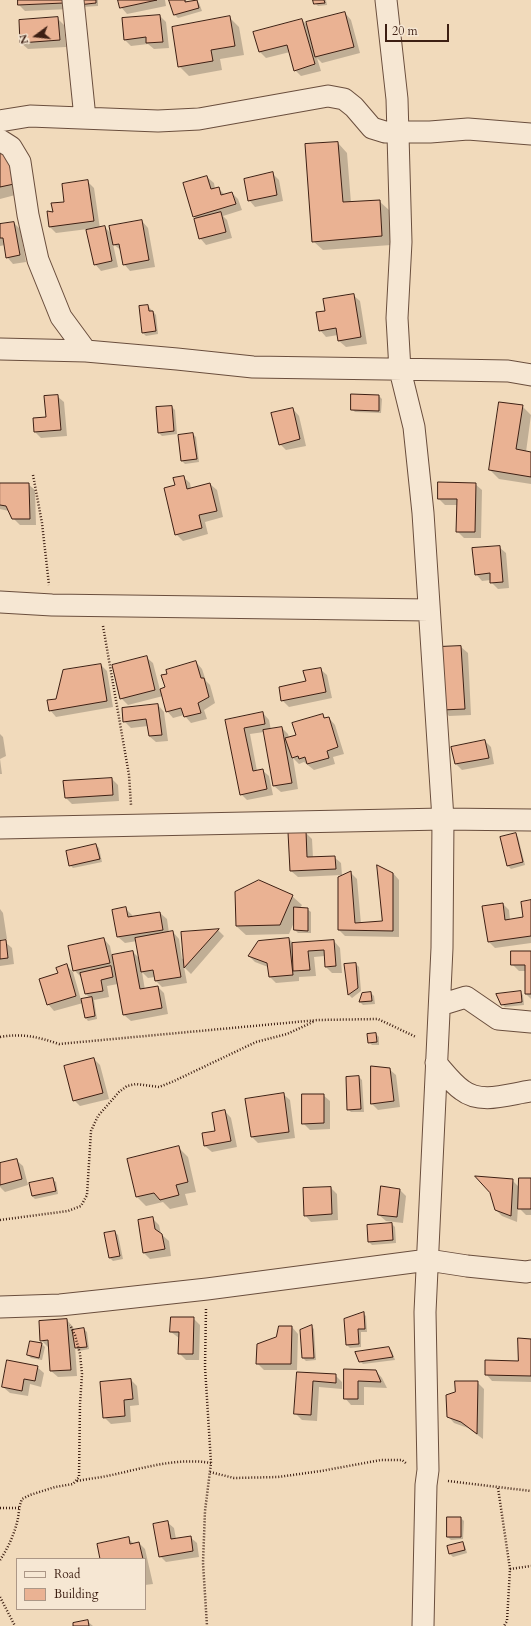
<!DOCTYPE html>
<style>
body{margin:0}
#map{position:relative;width:531px;height:1626px;overflow:hidden;background:#f1dabb;font-family:Cardo,serif}
canvas{display:block}
.legend{position:absolute;left:16px;top:1558px;width:130px;height:52px;box-sizing:border-box;background:#f6e7d3;border:1px solid #ac9786;margin:0;padding:5px 7px;list-style:none;font-size:12px;color:#3d1f13}
.legend li{display:flex;align-items:center;gap:8px;height:20px}
.legend b{width:20px;border:1px solid #ac9786}
.north{position:absolute;left:16px;top:16px;width:40px;height:40px;-webkit-text-stroke:3px #f6e7d3;paint-order:stroke;rotate:255deg;font-size:11px;font-weight:700;line-height:16px;text-align:center;color:#3d1f13}
.north::after{content:'';display:block;margin:auto;width:14px;height:18px;background:#3d1f13;clip-path:polygon(50% 0,100% 100%,50% 72%,0 100%)}
.scale{position:absolute;left:385px;top:24px;width:64px;height:18px;box-sizing:border-box;border:2px solid #3d1f13;border-top:0;padding-left:5px;font-size:12px;line-height:14px;white-space:nowrap;color:#3d1f13;-webkit-text-stroke:3px #f6e7d3;paint-order:stroke}
</style>
<div id="map">
<canvas width="531" height="1626"></canvas>
<ul class="legend">
<li><b style="height:5px;background:#f6e7d3"></b>Road</li>
<li><b style="height:11px;background:#eab293"></b>Building</li>
</ul>
<div class="north">N</div>
<div class="scale">20 m</div>
</div>
<script>
const ctx = document.querySelector('canvas').getContext('2d');
ctx.lineJoin = 'round';
function fill(path, color) { ctx.fillStyle = color; ctx.fill(path, 'evenodd'); }
function strokePath(path, color, width, dash) { ctx.strokeStyle = color; ctx.lineWidth = width; ctx.lineCap = dash ? 'butt' : 'round'; ctx.setLineDash(dash || []); ctx.stroke(path); }
fill(new Path2D(`
 M19,0H69L70,9L25,11L19,5Z
 M78,0H98V6L82,7Z
 M119,0H165L166,6L127,14L121,7Z
 M170,0H186L187,3L196,0L199,3L202,11L178,18L175,15Z
 M314,0H326L327,5L318,6L315,3Z
 M345,13L351,20L360,53L322,63L317,58L321,71L301,76L295,70L290,52L266,58L260,52L255,33L302,20L308,26Z
 M160,16L166,22L169,48L154,49L148,44L131,46L124,39Z
 M230,18L239,27L244,55L220,59L222,70L189,76L179,66Z
 M58,19L64,25L66,47L28,49L21,43Z
 M338,143L347,153L351,203L379,201L389,210L391,245L323,250L313,241Z
 M0,155L16,163L23,193L0,199Z
 M272,173L279,180L283,201L255,207L249,200Z
 M207,177L214,183L215,189L218,188L225,195L232,193L238,199L242,210L223,216L227,220L232,238L206,245L200,238L197,220L194,216Z
 M87,181L94,188L100,229L105,227L112,235L142,221L148,228L155,267L130,271L124,264L122,251L113,244L118,267L101,271L95,264L96,228L56,233L50,227L54,213Z
 M14,223L20,229L26,262L13,264L7,257L5,245L0,246V225Z
 M353,295L360,301L367,344L346,347L339,341L338,335L326,337L320,330L326,312Z
 M148,306L156,315L158,334L146,336L143,333Z
 M57,396L64,402L67,436L41,438L35,432L47,418Z
 M379,396L382,399L381,413L355,412L352,409Z
 M522,406L531,415L526,452L531,453V484L499,479L490,470Z
 M172,407L175,410L177,434L162,436L159,433Z
 M293,409L299,416L306,446L286,450L280,444Z
 M193,434L196,437L199,462L185,464L182,461Z
 M183,477L190,483L191,489L210,484L217,490L223,517L205,522L208,534L183,541L176,534L177,486Z
 M0,484H28L35,490L36,525H20L13,518L9,511L0,509Z
 M475,484L482,490L481,538H464L457,531L458,505H445L439,499Z
 M499,547L506,553L509,588L498,589L491,582V580L482,581L476,574Z
 M461,647L468,653L471,715L449,716L443,710L439,648Z
 M146,657L153,663L160,690L166,688L196,662L202,669L206,681L210,685L215,703L204,710L207,719L191,723L184,715L173,718L167,711L163,696L128,705L121,698Z
 M101,665L107,671L113,707L56,717L50,710L56,700Z
 M320,669L327,675L332,698L289,707L282,700L307,682Z
 M158,705L164,712L168,741L156,742L149,736L148,726L131,728L124,721Z
 M263,713L269,720L271,730L282,728L288,734L289,738L297,736L323,715L326,719L329,718L335,725L344,754L333,757L335,764L314,770L304,762L299,764L293,758L298,789L281,792L274,786L264,732L250,734L257,771L262,770L269,776L273,795L247,800L241,794L227,720Z
 M0,734L3,737L6,756L0,759L2,774H0Z
 M485,741L491,747L494,764L462,770L456,764L453,748Z
 M112,779L118,785L119,801L72,804L66,798Z
 M305,832L312,839L313,858L334,857L341,863L342,875L298,877L291,871Z
 M515,834L518,837L525,865L511,869L508,866Z
 M96,845L99,848L102,862L73,868L70,865Z
 M351,873L357,879L361,924L383,922L393,873L399,880V937L345,936L339,930Z
 M292,896L302,905L300,908L307,909L311,912V933H298L295,930V920L289,934L246,935L236,926Z
 M531,901V943L495,948L489,942L503,904L509,910L510,920L524,918Z
 M0,909L3,913L7,939L0,940Z
 M126,909L132,915L133,917L160,913L167,919L169,933L173,932L179,939L182,959L184,958L182,933L218,930L224,936L191,974L184,967L187,983L162,987L156,981L155,977L148,978L142,972L145,990L158,987L164,993L168,1014L131,1021L124,1015L118,984L107,986L109,997L94,1000L97,1019L88,1021L85,1017L83,1003L54,1011L48,1004L59,974L67,966L73,972L81,1000L90,998L86,994L82,976L81,977L74,970L104,939L110,946L112,956L133,952L140,959L137,941L125,943L118,937L114,910Z
 M289,939L294,944L334,941L340,948L342,973H332L326,967L325,956L314,957L316,976L299,977V981L276,983L270,977L268,967L255,962L249,956Z
 M0,942H5L12,948L14,964L0,966Z
 M531,952V999L526,994V971H519L512,964Z
 M356,964L359,967L361,991L352,998L349,995L346,965Z
 M520,992L523,995L524,1005L505,1007L502,1004Z
 M371,993L374,996L375,1004L363,1005L360,1002L363,994Z
 M376,1034L379,1037V1045H372L369,1042Z
 M94,1059L100,1065L109,1099L80,1106L74,1100Z
 M389,1069L396,1075L400,1107L378,1110L372,1104Z
 M359,1077L362,1080L364,1112H351L348,1109Z
 M283,1094L290,1100L295,1138L258,1143L252,1137Z
 M323,1095L330,1101V1129L310,1130L303,1123Z
 M225,1111L231,1118L237,1147L212,1152L205,1146L217,1131Z
 M178,1147L188,1157L196,1192L185,1194L188,1205L170,1209L163,1202L146,1206L137,1197Z
 M16,1160L23,1166L28,1185L5,1192L0,1187V1164Z
 M52,1179L56,1182L58,1194L35,1199L32,1196Z
 M531,1179V1215H526L518,1207L517,1222L502,1216L496,1210L512,1180L519,1187Z
 M331,1188L337,1194L338,1220L311,1222L305,1215Z
 M400,1190L406,1196L403,1223L386,1221L379,1215Z
 M153,1219L159,1225L161,1234L169,1241L171,1256L150,1259L144,1253Z
 M392,1224L395,1227L396,1243L372,1245L369,1242Z
 M115,1232L118,1235L123,1259L113,1261L110,1258Z
 M363,1313L366,1316L367,1332H361V1347L350,1348L347,1345Z
 M193,1318L200,1325L199,1360H186L179,1353V1338L171,1332Z
 M67,1320L73,1327L74,1331L84,1329L87,1332L89,1349L79,1351L75,1346L77,1376L58,1377L51,1371L50,1347H48L41,1340Z
 M311,1326L314,1329L316,1360L306,1361L303,1358Z
 M292,1327L298,1334L297,1370H264L257,1363L277,1338Z
 M531,1340V1382L492,1381L486,1374L519,1362Z
 M42,1344L45,1347L42,1360L31,1358L28,1355Z
 M388,1348L392,1351L395,1360L363,1364L360,1361Z
 M37,1367L44,1373L41,1387L30,1384L28,1396L10,1393L3,1387Z
 M345,1370L376,1371L382,1378L387,1388L364,1387V1405H351L345,1398Z
 M298,1373L335,1375L342,1382V1389L319,1387L317,1421L302,1420L295,1413Z
 M131,1380L137,1386L139,1405L130,1406L131,1422L111,1424L104,1417Z
 M477,1382L484,1389L483,1439L468,1428L454,1423L448,1416Z
 M461,1518L464,1521L463,1539L451,1540L448,1537Z
 M167,1522L174,1528L176,1539L190,1537L197,1543L199,1557L166,1562L160,1556Z
 M128,1538L134,1544L139,1543L145,1549L153,1584L145,1585V1559H101Z
 M462,1543L465,1546L467,1553L453,1557L450,1554Z
 M87,1621L93,1626H74Z`), '#0003');
const building = new Path2D(`
 M18,0H63L64,3L18,5Z
 M77,0H96V3L78,5Z
 M118,0H157L120,8Z
 M169,0H185V2L197,0L199,8L174,15Z
 M313,0H324L325,3L314,4Z
 M345,12L354,47L315,57L306,22Z
 M160,15L163,42L146,43V37L124,40L122,18Z
 M230,16L235,46L211,50L213,61L178,67L172,27Z
 M58,17L60,40L20,43L19,20Z
 M302,19L315,64L294,71L287,45L259,52L253,32Z
 M338,142L343,202L380,200L382,236L312,242L305,144Z
 M7,153L14,184L0,187V154Z
 M273,172L277,195L248,201L244,179Z
 M207,176L211,189L219,187L221,195L232,192L236,204L193,217L183,183Z
 M88,180L94,221L49,227L47,211L53,212L51,203L64,202L62,184Z
 M221,212L226,232L199,239L194,219Z
 M142,220L149,260L123,265L119,244L113,245L109,226Z
 M14,222L20,255L6,258L3,238H0V224Z
 M105,226L112,261L94,265L86,230Z
 M354,294L361,337L338,341L336,328L319,331L316,312L325,311L323,299Z
 M148,305L149,311H153L156,331L142,333L139,306Z
 M351,394L379,395V411L351,410Z
 M58,395L61,430L34,432L33,418L46,417L44,396Z
 M499,402L523,405L516,449L531,452V477L489,470Z
 M172,406L174,431L158,433L156,407Z
 M293,408L300,439L279,445L271,413Z
 M193,433L197,459L181,461L178,435Z
 M184,476L187,489L210,483L217,511L199,515L202,528L175,535L164,488L175,485L173,478Z
 M438,482L476,483L475,532H456L457,499H438Z
 M0,483H29L30,519H12L6,506L0,505Z
 M500,546L503,582L490,583V573L475,575L472,548Z
 M461,646L465,709L442,710L438,647Z
 M147,656L155,690L120,699L112,665Z
 M196,661L201,678H204L209,697L198,703L201,713L184,717L181,708L166,712L160,689L165,687L161,675L167,674L166,670Z
 M101,664L107,701L49,711L47,700L56,699L63,670Z
 M321,668L326,692L281,701L279,687L306,681L303,671Z
 M158,704L162,735L149,736L146,719L123,722L122,708Z
 M263,712L265,724L244,728L253,771L263,769L267,789L240,795L225,720Z
 M323,714L324,718L329,717L338,747L327,751L329,758L307,764L305,757L299,759L298,756L292,758L285,738L296,735L292,723Z
 M282,727L292,783L273,786L263,730Z
 M485,740L489,758L455,764L451,747Z
 M112,778L113,795L65,798L63,781Z
 M306,831L307,857L335,856L336,869L290,871L288,832Z
 M516,833L523,862L507,866L500,837Z
 M96,844L100,859L69,866L66,851Z
 M377,865L393,873V931L338,930V877L351,871L355,923L382,921Z
 M259,880L293,895L280,925L236,926L235,892Z
 M531,900V936L488,942L482,906L503,903L505,920L523,917L521,902Z
 M126,907L128,917L160,912L163,930L117,937L112,910Z
 M294,907L308,908V931L294,930Z
 M219,929L184,968L181,932Z
 M173,931L181,977L155,981L153,970L141,972L135,938Z
 M104,938L110,963L73,971L68,946Z
 M289,938L293,975L269,977L267,963L248,956L258,941Z
 M6,940L8,958L0,959V941Z
 M334,940L336,966L325,967L324,950L308,951L310,970L293,971L292,943Z
 M133,951L140,989L158,986L162,1008L123,1015L112,955Z
 M511,951H531V994H525V965H511Z
 M356,963L358,988L348,995L344,964Z
 M67,964L76,996L47,1005L39,979L58,973L56,968Z
 M111,966L113,977L101,980L103,991L85,994L80,973Z
 M521,991L522,1002L501,1005L496,994Z
 M371,992L372,1001L359,1002L362,993Z
 M92,997L95,1016L85,1018L81,999Z
 M376,1033L377,1042L368,1043L367,1034Z
 M94,1058L103,1093L73,1101L64,1066Z
 M371,1066L390,1068L394,1101L371,1104Z
 M359,1076L361,1109L347,1110L346,1077Z
 M284,1093L289,1132L251,1137L245,1099Z
 M302,1094H324V1123L302,1124Z
 M225,1110L231,1141L204,1146L202,1133L215,1131L212,1113Z
 M179,1146L188,1182L176,1185L179,1195L160,1200L154,1193L136,1197L127,1159Z
 M17,1159L22,1179L0,1185V1163Z
 M475,1176L513,1179L511,1216L495,1210L490,1193Z
 M53,1178L56,1191L32,1196L29,1183Z
 M519,1178H531V1209H518Z
 M381,1186L400,1189L397,1217L378,1215Z
 M331,1187L332,1214L304,1216L303,1188Z
 M153,1217L155,1229L162,1234L165,1249L143,1253L138,1220Z
 M392,1223L393,1240L368,1242L367,1225Z
 M115,1231L120,1256L109,1258L104,1233Z
 M364,1312L365,1329H358L359,1344L346,1345L344,1319Z
 M171,1317H194L193,1354H178L179,1332H170Z
 M67,1319L71,1370L50,1371L48,1340L40,1341L39,1321Z
 M312,1325L314,1358H302L300,1330Z
 M279,1326H292L291,1364H256L257,1344L276,1337Z
 M84,1328L87,1347L75,1348L72,1330Z
 M518,1338L531,1339V1376L485,1375V1360L518,1361Z
 M30,1341L42,1343L39,1358L27,1355Z
 M389,1347L393,1357L359,1362L355,1352Z
 M7,1360L38,1366L35,1381L24,1379L22,1391L2,1387Z
 M344,1369L376,1370L381,1382L358,1381V1399H344Z
 M297,1372L336,1374V1383L313,1381L311,1415L294,1414Z
 M131,1379L133,1399L124,1400L125,1416L103,1418L100,1382Z
 M455,1381H478L477,1434L461,1422L447,1417L446,1395L455,1392Z
 M447,1517H461V1537H447Z
 M168,1521L171,1539L191,1536L193,1551L159,1557L153,1524Z
 M129,1537L130,1544L139,1542L143,1559H100L97,1544Z
 M463,1542L465,1550L449,1554L447,1546Z
 M88,1620L89,1626H73V1623Z`);
fill(building, '#eab293');
strokePath(building, '#3d1f13', 1);
const minor = new Path2D(`
 M73,0L85,118
 M386,0L397,99L401,242L397,318L400,370L414,427L423,513L443,819L442,948L425,1312L428,1470L426,1485L423,1626
 M0,121L30,116L158,121L199,119L328,96L344,99L354,107L372,128L385,132H430L468,129L531,134
 M0,140L11,147L20,162L28,215L38,260L61,317L86,351
 M0,349L86,351L177,359L253,367L453,370L508,371L531,375
 M0,602L52,605L429,610
 M0,828L443,819L531,820
 M440,1005L466,997L498,1019L531,1022
 M436,1063C444,1072 452,1083 462,1090C481,1105 509,1094 531,1091
 M0,1307L60,1305L107,1300L207,1289L428,1260L467,1266L526,1272L531,1271`);
strokePath(minor, '#6a4e3d', 23);
strokePath(new Path2D(`
 M33,475L42,523L49,585
 M103,626L129,775L131,805
 M0,1037C23,1033 38,1037 59,1044L318,1020L378,1019L416,1037
 M0,1220L68,1211L81,1206L87,1195L91,1131L98,1116L119,1092L127,1086L136,1084L159,1087L172,1082L256,1042L287,1034L315,1021
 M206,1309L205,1367L211,1463L205,1511L203,1563L207,1626
 M210,1472L234,1478L278,1477L321,1471L381,1460H402L407,1464
 M77,1481C87,1479 97,1478 107,1476C141,1469 176,1457 211,1463
 M448,1481L531,1491
 M498,1488L510,1569L507,1621L504,1626
 M0,1508H19
 M0,1560C8,1548 15,1533 18,1518C19,1512 19,1506 22,1499L30,1495L55,1487L73,1484L79,1477L80,1404L82,1374L80,1354L75,1335L70,1325
 M510,1569L531,1566
 M0,1597L15,1626`), '#3d1f13', 2.5, [1, 2]);
strokePath(minor, '#f6e7d3', 21);
</script>
